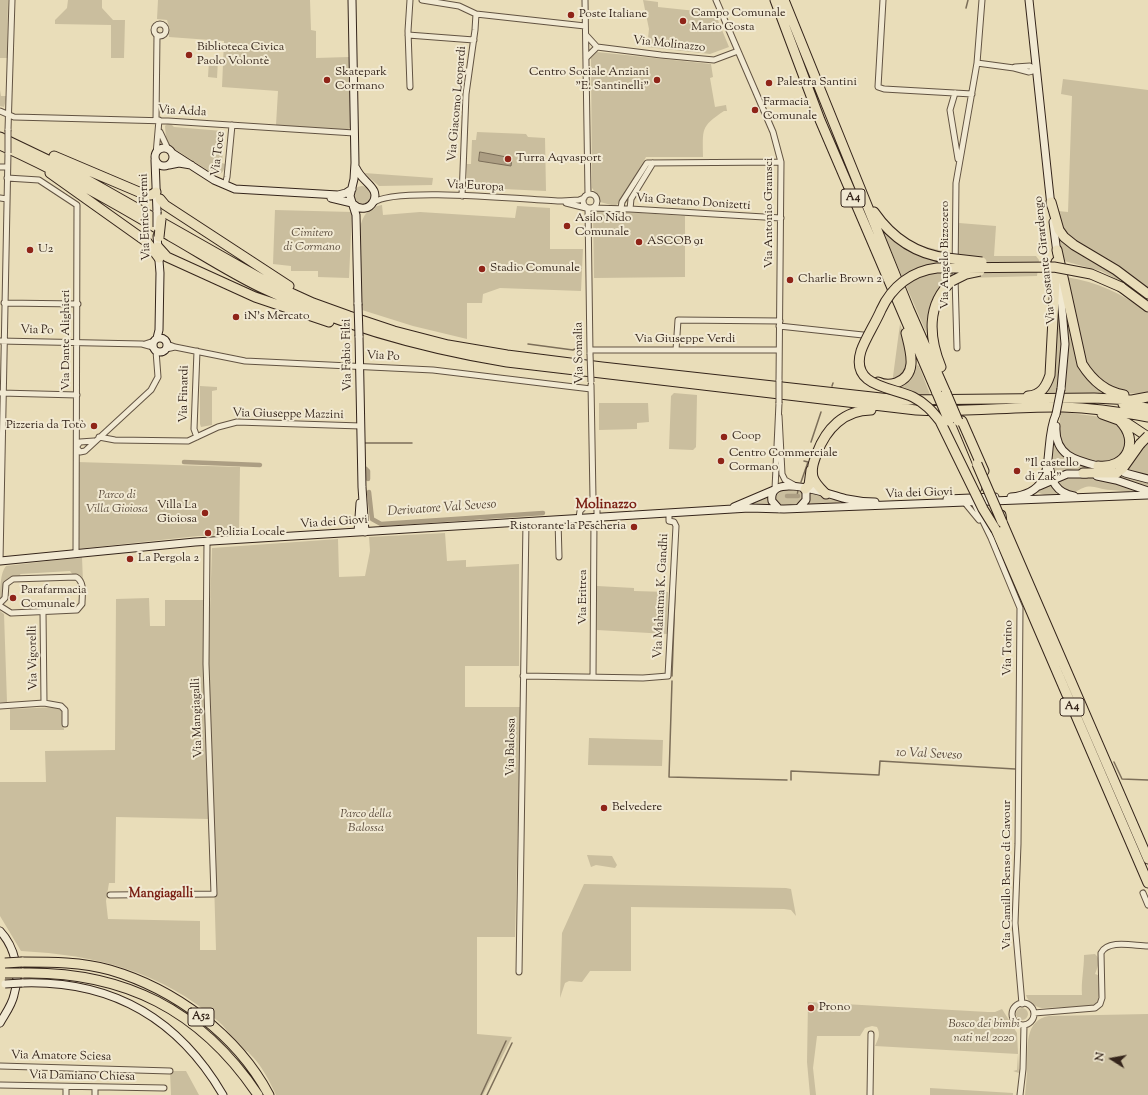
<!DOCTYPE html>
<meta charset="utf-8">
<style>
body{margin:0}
#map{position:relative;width:1148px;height:1095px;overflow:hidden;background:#e9ddb9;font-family:"Sorts Mill Goudy",serif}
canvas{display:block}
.north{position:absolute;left:1092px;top:1039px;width:40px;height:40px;-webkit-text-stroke:3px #f1e9d2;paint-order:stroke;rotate:281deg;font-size:11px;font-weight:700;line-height:16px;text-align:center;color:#35251b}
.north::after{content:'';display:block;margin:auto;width:14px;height:18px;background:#35251b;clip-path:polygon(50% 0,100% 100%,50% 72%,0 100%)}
</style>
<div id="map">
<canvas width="1148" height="1095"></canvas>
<div class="north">N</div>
</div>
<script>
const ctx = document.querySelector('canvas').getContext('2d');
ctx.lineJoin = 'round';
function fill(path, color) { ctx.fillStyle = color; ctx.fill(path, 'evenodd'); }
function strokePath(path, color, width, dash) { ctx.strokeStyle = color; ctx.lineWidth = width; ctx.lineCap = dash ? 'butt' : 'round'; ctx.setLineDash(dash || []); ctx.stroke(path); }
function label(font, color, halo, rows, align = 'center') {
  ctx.font = font + ' "Sorts Mill Goudy",serif'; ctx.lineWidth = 4; ctx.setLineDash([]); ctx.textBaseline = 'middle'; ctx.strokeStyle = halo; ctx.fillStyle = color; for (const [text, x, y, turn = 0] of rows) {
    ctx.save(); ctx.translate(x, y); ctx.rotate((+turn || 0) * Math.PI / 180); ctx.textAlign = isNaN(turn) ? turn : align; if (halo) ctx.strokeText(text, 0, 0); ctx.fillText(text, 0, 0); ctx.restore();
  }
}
fill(new Path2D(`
 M0,0H8L7,58H0Z
 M68,0H102V8L113,20H125L124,58H111V25L55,24V20L67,8Z
 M158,0H310L311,30L316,31V58L349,57L351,127L347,130L276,125L278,91L222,87L224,41L169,37V27L167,20L157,19Z
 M643,0L658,2V7L715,13L729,47L710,54L647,47L649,29Z
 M597,52L711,64L713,77L710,78L715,107L726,105L727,111H724C700,127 703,129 703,157H646L620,202L615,206L600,202L599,197L592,188L591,58Z
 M209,60H218L217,78L208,77Z
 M1063,79L1148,90V289C1128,277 1077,250 1065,232C1061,226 1060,218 1058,211L1068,212L1072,96L1061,94Z
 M0,90L1,96H7L4,107L0,106Z
 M167,124H171L174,127L223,131L224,135L222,163L225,164C224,171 223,174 215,175L170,146L166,138L165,126Z
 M477,132L526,134L528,137L545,138L546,191L481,188L467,186V164H471L472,140H476Z
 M364,173L433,178L432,185L379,186Z
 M352 196a10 10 0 1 1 20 0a10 10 0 1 1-20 0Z
 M382,205L383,215L420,212L515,218L517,206L550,208V249H583L581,291L500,288L483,294L482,303H467V339L413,326L362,310L360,229C362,215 369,207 382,205Z
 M275,210L352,212L349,278L318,277V271H291V266L273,264Z
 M597,210L685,216V277L594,278L593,214Z
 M959,223L996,226L994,256H1036L1039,260L1037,276L965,278L958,257Z
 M881,228L923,251L895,231L919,245L947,252L951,255V279L941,289L930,341Z
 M1058,231L1132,287L1101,271L1064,261Z
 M1066,277C1098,282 1123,294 1148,313V394L1125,393L1110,387L1096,377L1085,362Z
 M1058,301L1062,338L1057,395L1040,396L1046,389Z
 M1066,301L1078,359L1119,396L1085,393L1065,394L1068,353L1065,307Z
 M900,324L911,352L910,371L892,384Z
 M917,365L919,366L931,397H918L894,389L909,381Z
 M200,386L217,387V390L212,391V425L201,427L200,424Z
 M674,393L697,395L696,447L693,450L669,449L671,396Z
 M599,403H648L649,422L637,423V429L599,430Z
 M1061,412L1102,417L1119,423L1127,434L1123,455L1107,464C1071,458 1053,454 1061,412Z
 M1053,441L1061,453L1107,471C1088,468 1071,467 1054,475L1051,462Z
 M1148,442V476L1126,471L1140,450Z
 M77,462L240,467L239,535L198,536L77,549Z
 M1087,475L1143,491C1132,492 1122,491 1111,490C1094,489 1091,481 1074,493L1065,490L1059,485L1061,478Z
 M1123,475L1148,481V489L1117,477Z
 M1049,483L1071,496L1045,495L1036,492L1038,489Z
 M783,489L801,490L804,499L796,505H779L775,500V493Z
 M810,492L851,503V505L807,506Z
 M770,493L771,507L748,505Z
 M445,533L447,561L466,560V567L519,564V666H465V707H521L515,937H477V1034L512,1037L483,1095H276C269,1080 262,1066 250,1054C248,1051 244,1050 241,1047C233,1040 228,1030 219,1022C161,971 96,955 21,951L0,916V782H46L45,751L115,750L116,599L149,598L150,626H165V600H204L203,657L209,819L116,817L115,883H109L106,901L108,919L200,921V950H216L208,671L212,548L338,539L339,577L365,576L370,551L369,537Z
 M82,557L83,582L80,577L73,575L70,571L20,574L21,577L11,578L4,584L2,599L0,600C0,590 0,573 6,566Z
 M597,586L634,588V591L668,592L667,634L597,630Z
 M0,611L4,614L7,702H0Z
 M60,707L62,711L64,730H10V709Z
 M589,738L663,740L662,766L588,765Z
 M587,855L612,856L617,865L615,868L596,865L591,867Z
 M584,884L786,888L791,889L796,916L791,910L784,909L631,907V971H590L582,982L569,981L565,983L560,998L562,933Z
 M1095,954C1102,960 1097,968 1095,974L1098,975C1099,985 1102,998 1094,1006L1042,1008C1035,1007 1028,1002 1026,995H1082C1081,981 1084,970 1084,955Z
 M808,1002L988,1012H995L1002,1009L1017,1033L1019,1073L1013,1071L1017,1070L1018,1054L875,1046C878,1039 881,1035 877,1027L872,1026L865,1028L860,1036H817L813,1068L816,1095H810L807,1062Z
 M1016 1014a6 6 0 1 1 12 0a6 6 0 1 1-12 0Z
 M1148,1014V1095H1025C1026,1085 1027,1076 1027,1066C1028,1048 1024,1020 1049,1016Z
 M170,1071H186L199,1095H171Z
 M930,1088L1013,1093V1095H930Z`), '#cabe9e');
const water = new Path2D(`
 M480,152L512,158L511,166L479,161Z`);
fill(water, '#ac9e83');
strokePath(water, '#7c6e59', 1);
strokePath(new Path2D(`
 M966,8L968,0
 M528,344L573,350L578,347
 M832,386L833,383
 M811,442L821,412
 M365,443H412
 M801,482L808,462L804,461
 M797,496L798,490
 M672,676L675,593
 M672,681L669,777L787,780
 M1114,762L1122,779L1148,780
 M791,780V771L879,775L880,761L1015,769
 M481,1095L506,1041
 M487,1095L512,1043`), '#7c6e59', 1.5);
strokePath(new Path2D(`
 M184,462L260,465
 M366,469L368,471V479
 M369,492L372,519L381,524L543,513
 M787,496H798`), '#ac9e83', 4.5);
const street = new Path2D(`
 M422,0L459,6L476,14L585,26
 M585,0L588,194
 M716,0L773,132L781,162L779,381
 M883,0L878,87L884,89L972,94
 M154 30a6 6 0 1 1 12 0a6 6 0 1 1-12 0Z
 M408,35L474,40
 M586,35L597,47L661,55L714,60L738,51
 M586,58L597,47
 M977,63L1014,68L1029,72L1036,70
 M1015,67L1030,66L1036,70
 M410,87L408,31L410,0
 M955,93L950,110L958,159
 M0,111L14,117L168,121L354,133
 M156,120L157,35
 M8,130L12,0
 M160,132L168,149
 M156,154L159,120
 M0,167H7
 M7,178L39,180L77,205L76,554
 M225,185L227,177L232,125
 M583 201a7 7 0 1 1 14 0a7 7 0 1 1-14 0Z
 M462,196L466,94L475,30L476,14
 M0,198L7,199
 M373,203C391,186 530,200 562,201L579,200L584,198
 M566,203L586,208
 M588,208L590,353
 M591,208L630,209L781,218
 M621,208L622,202L647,163L781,162
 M630,209L631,199L653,163
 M4,303L78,304
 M779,326L863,335
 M0,341L142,344L153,347
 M145,344L154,341
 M167,344L175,347L245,361L433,370L591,389
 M957,348L955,277L956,183L977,63L982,0
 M166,349L175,347
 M590,350H779
 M676,350L678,320L780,321
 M591,385L593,498L597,510V517
 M1,393L77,395
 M779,416L782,474L785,480L794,485
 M99,437L115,440L188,441L218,427L237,422L361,426
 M197,437L194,429L197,351
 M77,446L80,442L94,441
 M77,448L80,452L85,451L151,390L158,377L156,351
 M775,489L779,403
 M971,501L974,503L991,538L1020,608L1018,844L1015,923L1022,1004
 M965,503L979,520
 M579,518L580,511L593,498
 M558,520L559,557
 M0,561L8,153
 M0,603L5,598L6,584L13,579L76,577C85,582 82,594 82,604L77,610L11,613L0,606
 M43,612L44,703
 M523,676L643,678L668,676L676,526L674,522L669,521V513
 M593,677L594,518
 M0,706L44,703L61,706L65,710V724
 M1143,893L1148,905
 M110,895L214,894L206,664L207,542
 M519,972L526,522
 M1012 1014a11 11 0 1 1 22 0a11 11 0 1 1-22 0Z
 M1034,1013L1095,1008L1100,1004L1102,998L1101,953C1108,939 1134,946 1148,946
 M0,1066L170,1071
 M0,1085L164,1088
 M66,1095V1087
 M95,1095V1087
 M870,1095L871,1034
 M1020,1095L1023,1069L1024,1025`);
const secondary = new Path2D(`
 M352,0L355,163L354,179L350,196L356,215L358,304
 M1029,0L1051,206
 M155 157a9 9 0 1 1 18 0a9 9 0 1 1-18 0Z
 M172,153L214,180L235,189L338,195L346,193L352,189
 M155,160L157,212
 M169,165L179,163L191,165
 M331,198L352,203
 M353,204C356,207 360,209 365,208C372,207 377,198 374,191C370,183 361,179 356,168
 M1053,222L1057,253
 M1059,274L1065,344L1061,389
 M359,336L362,487L365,532
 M153 345a7 7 0 1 1 14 0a7 7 0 1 1-14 0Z
 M157,338L159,330L160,273L157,236
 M1056,426C1054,457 1078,461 1102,467
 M1049,464C1051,481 1056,493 1074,496
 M1125,473L1148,479
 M1097,476L1116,480L1148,491
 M1039,486L1067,474H1086
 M1011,497C1062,492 1041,447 1056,414
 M947,499L995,497
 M734,507L774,490
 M799,508L806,500V489
 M779,509L772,501C767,470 833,496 847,499C856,501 866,502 875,502
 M358,532L360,503
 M0,561L195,542L749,508L784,509L1148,495
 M0,931C15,947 21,973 14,995C12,1005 5,1014 0,1023
 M22,983C112,980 178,1018 223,1095`);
const highway = new Path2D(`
 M775,0L820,120L937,393
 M784,0L909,309L946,393
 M0,137L73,172L267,282L313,303L349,316L394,331L448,345L507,355L602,367L899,400L1094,398L1132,400L1148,397
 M0,145C59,171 115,203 170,236C200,253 229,272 260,287C339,325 420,348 507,362L916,410C965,413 1014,406 1063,407C1092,408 1120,412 1148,417
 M54,156L146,195H151L156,192
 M50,173L147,242L159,258
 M160,199L165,205L289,286
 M1051,202L1059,230L1064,237L1074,245L1116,270L1148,294
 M874,212C892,238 915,254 947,258
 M158,247L167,257L255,297L329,322
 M1057,250L1082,364C1092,380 1105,392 1124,395
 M1121,287L1148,307
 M941,367C929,338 926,304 952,281
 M878,382C884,385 890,385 896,383C919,375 910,350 906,333
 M1028,396C1041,395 1046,387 1050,375L1056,262
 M1123,404L1148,408
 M1102,414L1127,423L1148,437
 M949,421L977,488
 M962,421L984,471
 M1098,466C1127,469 1140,441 1120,421
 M1083,473H1117L1123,468L1140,444
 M805,489L809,485L811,470
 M826,494C821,489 815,484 813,477C811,468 814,461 817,453C826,429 844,410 871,410
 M1001,515L1002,522L1148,859
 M996,530L1148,883
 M22,962C51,962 82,962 110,970C175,989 237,1035 269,1095
 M22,973C124,971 201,1010 258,1095`);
strokePath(street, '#625342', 7);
strokePath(secondary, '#35251b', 9);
strokePath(highway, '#35251b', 11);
strokePath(street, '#f1e9d2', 5);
strokePath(secondary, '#f1e9d2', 7);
strokePath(highway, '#e9ddb9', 9);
const streetBridge = new Path2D(`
 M8,153V130
 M590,354L591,382
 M779,403V381`);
const secondaryBridge = new Path2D(`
 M157,212V227
 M358,304L359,336
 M1056,414L1061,389
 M5,984L22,983`);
const highwayBridge = new Path2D(`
 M159,237L161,219
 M947,258L982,262
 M952,281L966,274L980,271
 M937,393L949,421
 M946,393L958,421
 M1140,444L1148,436
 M977,464L1002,522
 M996,530L983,509L940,421C932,411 925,403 913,397C892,387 850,387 861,351C865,339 876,322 881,310C892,286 912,271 937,268L1054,267L1091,274L1121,287
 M5,963L22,962
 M5,973H22`);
strokePath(streetBridge, '#625342', 7, []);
strokePath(secondaryBridge, '#35251b', 9, []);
strokePath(highwayBridge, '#35251b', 11, []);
strokePath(streetBridge, '#f1e9d2', 5);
strokePath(secondaryBridge, '#f1e9d2', 7);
strokePath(highwayBridge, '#e9ddb9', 9);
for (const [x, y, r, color] of [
 [571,15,4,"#8f2418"],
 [683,21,4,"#8f2418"],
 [189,55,4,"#8f2418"],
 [327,80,4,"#8f2418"],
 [657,80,4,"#8f2418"],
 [769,83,4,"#8f2418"],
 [755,110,4,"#8f2418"],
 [508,159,4,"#8f2418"],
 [567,226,4,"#8f2418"],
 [639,242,4,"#8f2418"],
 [30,250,4,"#8f2418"],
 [482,269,4,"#8f2418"],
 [790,280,4,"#8f2418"],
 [236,317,4,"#8f2418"],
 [94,426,4,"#8f2418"],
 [724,437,4,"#8f2418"],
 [721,461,4,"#8f2418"],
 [1017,471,4,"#8f2418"],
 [205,513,4,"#8f2418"],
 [634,527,4,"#8f2418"],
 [208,533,4,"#8f2418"],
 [130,559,4,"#8f2418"],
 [13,598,4,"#8f2418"],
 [604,808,4,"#8f2418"],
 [811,1008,4,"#8f2418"]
]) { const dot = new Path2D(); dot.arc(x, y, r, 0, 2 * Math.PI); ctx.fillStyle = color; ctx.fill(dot); strokePath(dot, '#f1e9d2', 1.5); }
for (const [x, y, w] of [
 [853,198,24],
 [1072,707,24],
 [201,1017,26]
]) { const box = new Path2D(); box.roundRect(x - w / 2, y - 9, w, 18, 3); ctx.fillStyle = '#f1e9d2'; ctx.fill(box); strokePath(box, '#35251b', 1); }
label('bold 11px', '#35251b', null, [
 ["A4",853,198],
 ["A4",1072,707],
 ["A52",201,1017]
]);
label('12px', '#35251b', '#f1e9d2', [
 ["Campo Comunale",691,14],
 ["Mario Costa",691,28],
 ["Poste Italiane",579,15],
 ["Biblioteca Civica",197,48],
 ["Paolo Volontè",197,62],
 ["Skatepark",335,73],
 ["Cormano",335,87],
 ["Centro Sociale Anziani",649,73,"right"],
 ["\"E. Santinelli\"",649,87,"right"],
 ["Palestra Santini",777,83],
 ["Farmacia",763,103],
 ["Comunale",763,117],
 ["Turra Aqvasport",516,159],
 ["Asilo Nido",575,219],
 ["Comunale",575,233],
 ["ASCOB 91",647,242],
 ["U2",38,250],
 ["Stadio Comunale",490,269],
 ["Charlie Brown 2",798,280],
 ["iN's Mercato",244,317],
 ["Pizzeria da Totò",86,426,"right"],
 ["Coop",732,437],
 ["Centro Commerciale",729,454],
 ["Cormano",729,468],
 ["\"Il castello",1025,464],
 ["di Zak\"",1025,478],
 ["Villa La",197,506,"right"],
 ["Gioiosa",197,520,"right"],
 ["Ristorante la Pescheria",626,527,"right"],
 ["Polizia Locale",216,533],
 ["La Pergola 2",138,559],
 ["Parafarmacia",21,591],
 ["Comunale",21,605],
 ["Belvedere",612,808],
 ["Prono",819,1008]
], 'left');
label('12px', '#35251b', '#f1e9d2', [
 ["Via Molinazzo",669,45,6],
 ["Via Giacomo Leopardi",458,104,-85],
 ["Via Adda",182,112,3],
 ["Via Toce",219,154,-83],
 ["Via Europa",475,187,3],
 ["Via Gaetano Donizetti",693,203,4],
 ["Via Antonio Gramsci",770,213,-90],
 ["Via Enrico Fermi",146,217,-92],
 ["Via Angelo Bizzozero",946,255,-90],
 ["Via Costante Girardengo",1046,260,-96],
 ["Via Po",37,331,1],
 ["Via Dante Alighieri",67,340,-90],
 ["Via Giuseppe Verdi",685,340],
 ["Via Somalia",580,353,-91],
 ["Via Fabio Filzi",348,355,-91],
 ["Via Po",383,357,3],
 ["Via Finardi",185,394,-89],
 ["Via Giuseppe Mazzini",288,415,1],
 ["Via dei Giovi",919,494,-2],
 ["Via dei Giovi",334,523,-4],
 ["Via Mahatma K. Gandhi",662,596,-87],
 ["Via Eritrea",584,597,-90],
 ["Via Torino",1009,648,-89],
 ["Via Vigorelli",34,658,-91],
 ["Via Mangiagalli",198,718,-92],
 ["Via Balossa",512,747,-89],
 ["Via Camillo Benso di Cavour",1008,875,-90],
 ["Via Amatore Sciesa",61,1057,1],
 ["Via Damiano Chiesa",82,1077,1]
]);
label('italic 12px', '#5a4b3c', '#f1e9d2', [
 ["Cimitero",312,234],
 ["di Cormano",312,248],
 ["Parco di",117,496],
 ["Villa Gioiosa",117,510],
 ["Parco della",366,815],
 ["Balossa",366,829],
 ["Bosco dei bimbi",984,1025],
 ["nati nel 2020",984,1039]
]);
label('italic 13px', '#59493a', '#f1e9d2', [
 ["Derivatore Val Seveso",442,509,-4],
 ["10 Val Seveso",929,755,3]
]);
label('bold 13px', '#7a1f14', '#f1e9d2', [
 ["Mangiagalli",161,895]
]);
label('bold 14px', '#7a1f14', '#f1e9d2', [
 ["Molinazzo",606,506]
]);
</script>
